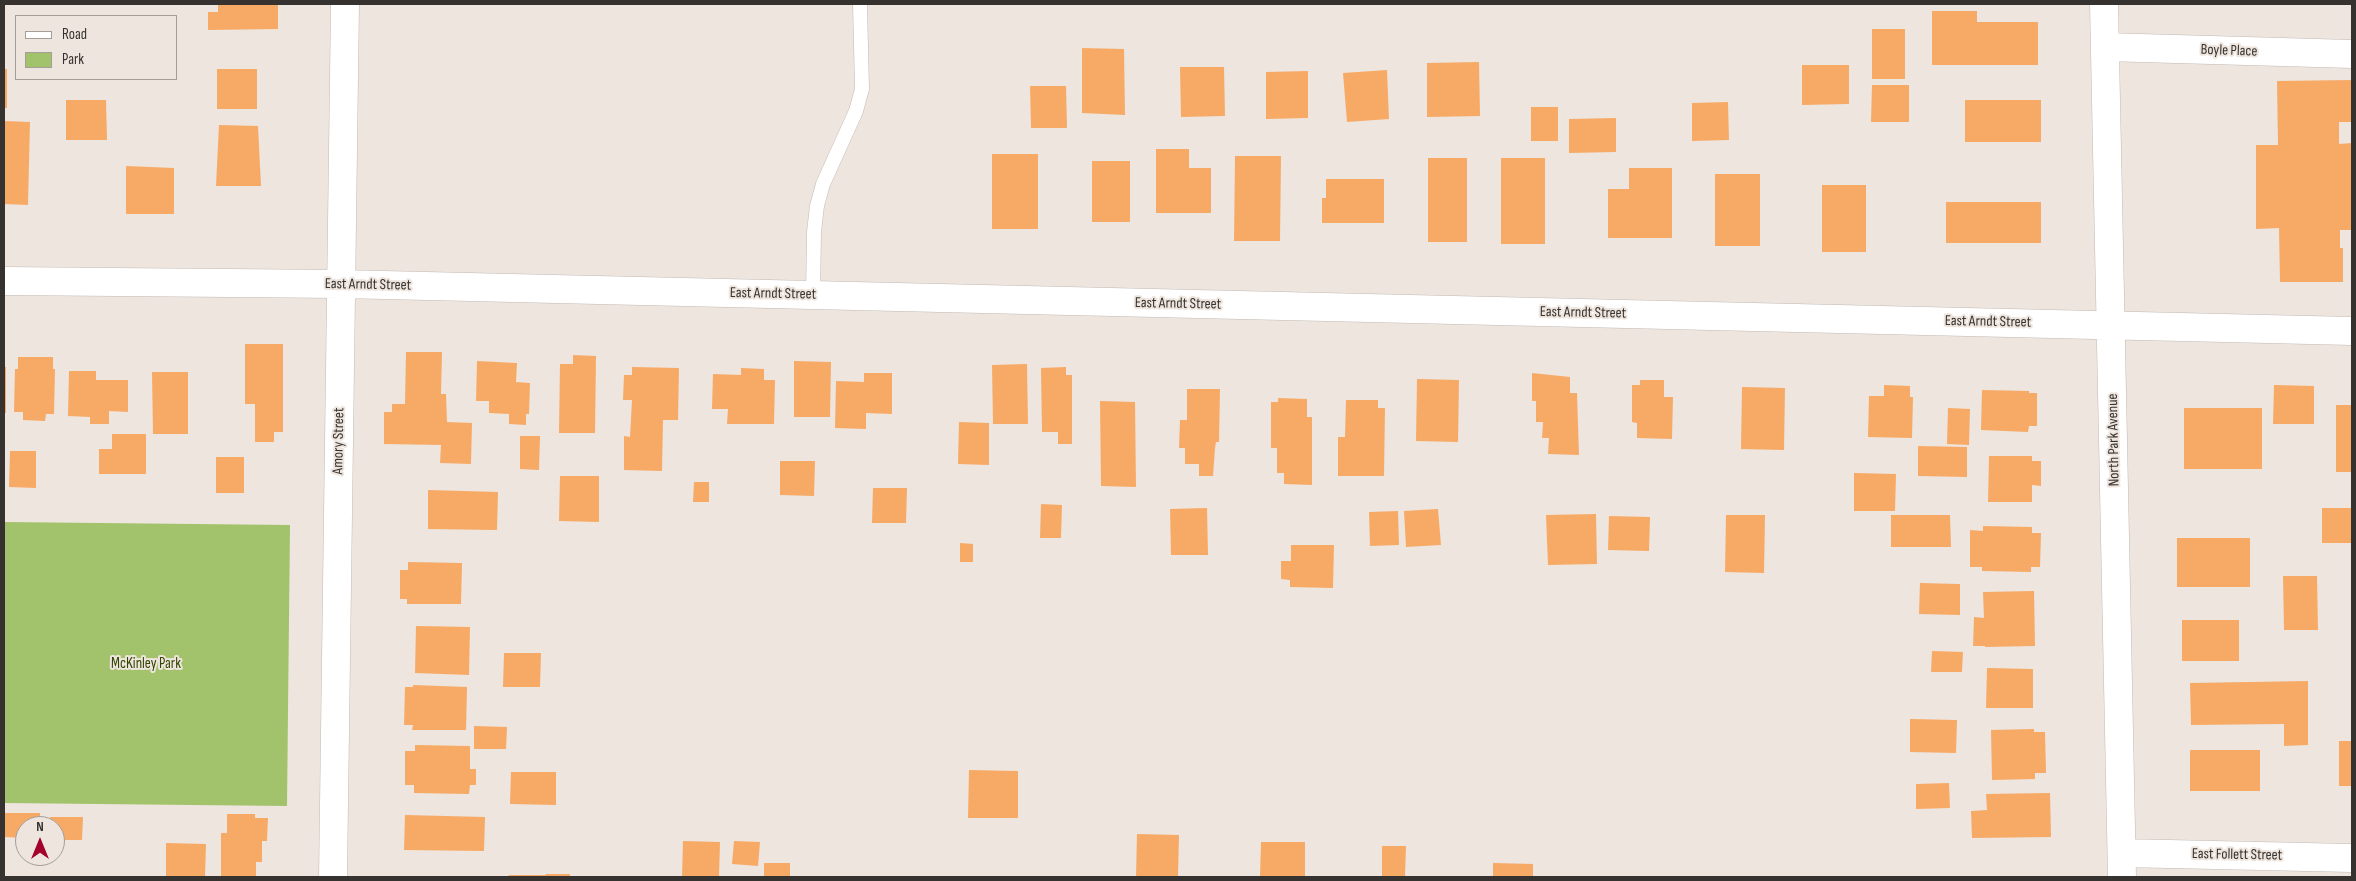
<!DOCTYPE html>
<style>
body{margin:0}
#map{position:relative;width:2356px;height:881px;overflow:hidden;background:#eee5de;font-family:"Sofia Sans Condensed",sans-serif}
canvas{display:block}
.frame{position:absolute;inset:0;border:5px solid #36322f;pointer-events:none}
.legend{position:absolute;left:15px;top:15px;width:162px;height:65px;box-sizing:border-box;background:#eee5de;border:1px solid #a49d98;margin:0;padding:6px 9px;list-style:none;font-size:15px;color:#36322f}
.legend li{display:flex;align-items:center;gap:10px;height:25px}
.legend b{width:25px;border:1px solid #a49d98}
.north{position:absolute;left:15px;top:816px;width:50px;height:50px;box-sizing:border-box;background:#eee5de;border:1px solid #a49d98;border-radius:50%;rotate:0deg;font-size:14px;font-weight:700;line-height:20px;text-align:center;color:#36322f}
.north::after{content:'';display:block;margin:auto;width:18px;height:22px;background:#a2022b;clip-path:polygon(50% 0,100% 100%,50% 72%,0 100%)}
</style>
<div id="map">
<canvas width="2356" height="881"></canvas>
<div class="frame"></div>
<ul class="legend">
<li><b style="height:6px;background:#fff"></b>Road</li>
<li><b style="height:14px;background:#a2c36b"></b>Park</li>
</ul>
<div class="north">N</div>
</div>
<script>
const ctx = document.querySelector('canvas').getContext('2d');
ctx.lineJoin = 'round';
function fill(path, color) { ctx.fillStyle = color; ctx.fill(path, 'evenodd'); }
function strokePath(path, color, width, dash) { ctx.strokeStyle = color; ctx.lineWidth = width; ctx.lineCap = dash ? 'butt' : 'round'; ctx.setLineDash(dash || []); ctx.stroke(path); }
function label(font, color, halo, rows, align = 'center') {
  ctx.font = font + ' "Sofia Sans Condensed",sans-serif'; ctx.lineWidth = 4; ctx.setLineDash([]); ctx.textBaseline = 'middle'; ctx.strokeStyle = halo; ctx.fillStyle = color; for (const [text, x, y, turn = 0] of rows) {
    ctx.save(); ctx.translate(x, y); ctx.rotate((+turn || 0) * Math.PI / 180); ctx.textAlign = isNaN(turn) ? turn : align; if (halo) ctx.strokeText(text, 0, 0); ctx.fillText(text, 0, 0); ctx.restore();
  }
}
fill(new Path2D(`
 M4,522L290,525L287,806L4,803Z`), '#a2c36b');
fill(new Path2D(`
 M218,4H278V29L208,30V12H218Z
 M1932,11H1977V22H2038V65H1932Z
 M1872,29H1905V79H1872Z
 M1082,48L1124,49L1125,115L1082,113Z
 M1479,62L1480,116L1427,117V63Z
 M1802,65H1849V104L1802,105Z
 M1180,67H1224L1225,116L1181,117Z
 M4,69H7V108H4Z
 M217,69H257V109H217Z
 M1387,70L1389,119L1347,122L1343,73Z
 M1308,71V118L1266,119V72Z
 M2352,80V122H2339V144L2352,143V230H2340V248H2343V282H2280L2279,228L2256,229V145H2278L2277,81Z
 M1872,85H1909V122H1871Z
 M1030,86H1066L1067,128H1031Z
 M66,100H106L107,140H66Z
 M1965,100H2041V142H1965Z
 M1728,102L1729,140L1692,141V103Z
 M1531,107H1558V141H1531Z
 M1616,118V152L1569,153V119Z
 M4,121L30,122L28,205L4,204Z
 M219,125L258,126L261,186H216Z
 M1156,149H1189V168H1211V213H1156Z
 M992,154H1038V229H992Z
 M1235,156H1281L1280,241H1234Z
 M1428,158H1467V242H1428Z
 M1501,158H1545V244H1501Z
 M1092,161H1130V222H1092Z
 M126,166L174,168V214H126Z
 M1629,168H1672V238H1608V189H1629Z
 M1715,174H1760V246H1715Z
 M1326,179H1384V223H1322V198H1326Z
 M1822,185H1866V252H1822Z
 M1946,202H2041V243H1946Z
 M245,344H283V432H274V442H255V404H245Z
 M406,352H442L441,394H446L447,422L472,423L471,464L440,463L441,445L384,444V412H392V404H405Z
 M573,355L596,356L595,433H559L560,364H573Z
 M18,357H53V369H55L54,414H46L45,421L23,420V412H14L15,369H18Z
 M477,361L517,363L516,382L530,383L529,414H526V425L509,424V414L489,413V401H476Z
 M794,361L831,362L830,417H794Z
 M1027,364L1028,424H993L992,365Z
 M4,367H6V413H4Z
 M632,367L679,368L678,420H663L662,471L624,470V436L630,437L632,400H623L624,375H632Z
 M1066,367V375H1072V444H1058V432H1042L1041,368Z
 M741,368L764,369V380H775L774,424H727L728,409H712L713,374L741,375Z
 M69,371H96V380H128V412L109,411V424H90V417L68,416Z
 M152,372H188V434H153Z
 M864,373H892V414L866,413V429L835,428L836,381L864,382Z
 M1532,373L1570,377V393H1577L1579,455L1548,454L1549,438H1542L1543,422H1536V401H1532Z
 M1417,379L1459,380L1458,442L1416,441Z
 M1640,380H1664V397H1673L1672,439L1637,438V423L1632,422V385H1640Z
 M1884,385L1910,386V397H1913L1912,438L1868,437L1869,396H1884Z
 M2274,385L2314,386V424H2273Z
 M1742,387L1785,388L1784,450L1741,449Z
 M1187,389H1220L1219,442H1216L1215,448L1213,476H1199V464H1185V448H1179L1180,420H1187Z
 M1982,390L2029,391V393H2037V426H2029L2028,432L1981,430Z
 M1278,398L1307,399V417H1312V485L1284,484V473H1277V448H1271V402H1278Z
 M1346,400H1378V408H1385L1384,476H1338V437H1345Z
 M1100,401L1135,402L1136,487L1101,486Z
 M2336,405H2352V472H2336Z
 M1948,408L1970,409L1969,445L1947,444Z
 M2184,408H2262V469H2184Z
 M959,422L989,423V465L958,464Z
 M112,434H146V474H99V449H112Z
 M520,436H540L539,470L520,469Z
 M1918,446L1967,447V477L1918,476Z
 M10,451H36V488L9,487Z
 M1989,456H2032V461H2041V486L2032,485V502H1988Z
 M216,457H244V493H216Z
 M780,461H815L814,496L780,495Z
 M1854,473L1896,474L1895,511H1854Z
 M560,476H599V522L559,521Z
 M694,482H709V502H693Z
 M873,488H907L906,523H872Z
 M428,490L498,492L497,530L428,529Z
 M1041,504L1062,505L1061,538H1040Z
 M1207,508L1208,555H1171L1170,509Z
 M2322,508H2352V543H2322Z
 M1438,509L1441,545L1406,547L1404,511Z
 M1398,511L1399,545L1370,546L1369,512Z
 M1596,514L1597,564L1548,565L1546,515Z
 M1726,515H1765L1764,573L1725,572Z
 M1891,515H1950L1951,547H1891Z
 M1609,516L1650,517L1649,551L1608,550Z
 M1983,526L2032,527V533H2041L2040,567H2031V572L1982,571V567H1970V530L1983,531Z
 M2177,538H2250V587H2177Z
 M960,543L973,544V562H960Z
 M1291,545H1334L1333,588L1290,587V580L1281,579V561H1291Z
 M408,562L462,563L461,604H407V599H400V570H408Z
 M2283,576H2317L2318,630H2284Z
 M1920,583L1960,584V615L1919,614Z
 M2034,591L2035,646L1985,647V646H1973L1974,617L1984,618L1983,592Z
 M2182,620H2239V661H2182Z
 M416,626L470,627L469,675L415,673Z
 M1932,651L1963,652L1962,672H1931Z
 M504,653H541L540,687H503Z
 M1987,668L2033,669V708H1986Z
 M2308,681V745L2284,746V724L2191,725L2190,683Z
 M413,685L467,687L466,730H412L413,725H404L405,687H413Z
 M1910,719L1957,720L1956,753L1910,752Z
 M474,726L507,727L506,749H474Z
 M2034,729V732H2045L2046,773H2035V779L1992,780L1991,730Z
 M2339,741H2352V786H2339Z
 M415,745L470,746V769H476V785H470L469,794L414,793V785H405V751H415Z
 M2190,750H2260V791H2190Z
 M969,770L1018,771V818H968Z
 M511,772H556V805L510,804Z
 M1949,783L1950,808L1916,809V784Z
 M2050,793L2051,837L1972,838L1971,811L1987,810L1986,794Z
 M4,813H40V826H25V838L4,837Z
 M227,814H255V818H268L267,841H262V862H256V877H221V833H227Z
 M405,815L485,817L484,851L404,850Z
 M50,817H83L82,840H55V826H50Z
 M1137,834L1179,835L1178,877H1136Z
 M683,841L720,842L719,877H682Z
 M734,841L760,842L758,866L732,864Z
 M1261,842H1305V877H1260Z
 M166,843L206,844L205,877H166Z
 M1382,846H1406L1405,877H1382Z
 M764,863H790V877H764Z
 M1493,863L1533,864V877H1493Z
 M546,874H570V877H508L509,875H546Z`), '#f7aa65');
const service = new Path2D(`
 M813,295L814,232L817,206L823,184L856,111L862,89L860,4`);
const minor = new Path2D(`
 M2104,4L2122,877
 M2105,47L2352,54
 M4,281L341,284L2352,331
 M2122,853L2352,858
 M333,877L345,4`);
strokePath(service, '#c2b9b2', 15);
strokePath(minor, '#c2b9b2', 29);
strokePath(service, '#fff', 14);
strokePath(minor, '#fff', 28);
label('15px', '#36322f', '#eee5de', [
 ["Boyle Place",2229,51,2],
 ["East Arndt Street",368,285,1],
 ["East Arndt Street",773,294,1],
 ["East Arndt Street",1178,304,1],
 ["East Arndt Street",1583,313,1],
 ["East Arndt Street",1988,322,1],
 ["North Park Avenue",2114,440,-91],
 ["Amory Street",339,441,-89],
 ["East Follett Street",2237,855,1]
]);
label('15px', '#314500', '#eee5de', [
 ["McKinley Park",146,664]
]);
</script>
